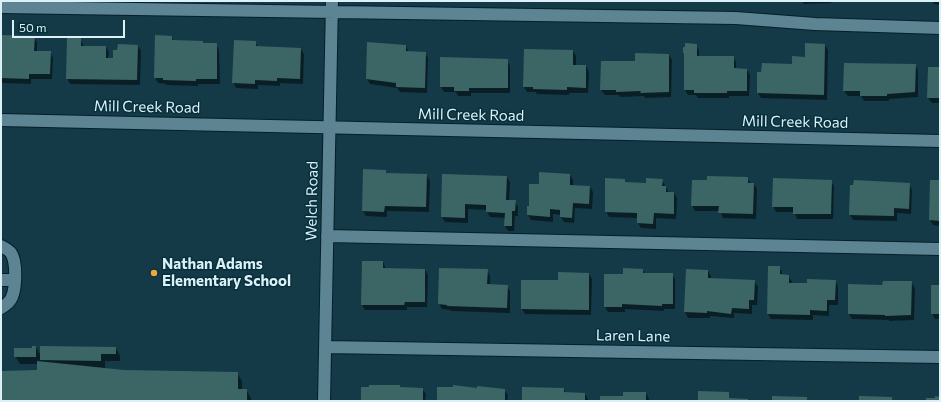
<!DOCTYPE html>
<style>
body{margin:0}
#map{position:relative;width:941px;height:402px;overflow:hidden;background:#143a47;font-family:Commissioner,sans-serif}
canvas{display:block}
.frame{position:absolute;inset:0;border:2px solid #dcf0f8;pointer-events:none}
.scale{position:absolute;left:12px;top:20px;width:113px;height:18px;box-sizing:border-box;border:2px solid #dcf0f8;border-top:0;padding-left:5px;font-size:12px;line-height:14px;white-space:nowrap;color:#dcf0f8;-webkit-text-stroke:3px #07303d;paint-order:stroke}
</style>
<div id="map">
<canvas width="941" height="402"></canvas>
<div class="frame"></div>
<div class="scale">50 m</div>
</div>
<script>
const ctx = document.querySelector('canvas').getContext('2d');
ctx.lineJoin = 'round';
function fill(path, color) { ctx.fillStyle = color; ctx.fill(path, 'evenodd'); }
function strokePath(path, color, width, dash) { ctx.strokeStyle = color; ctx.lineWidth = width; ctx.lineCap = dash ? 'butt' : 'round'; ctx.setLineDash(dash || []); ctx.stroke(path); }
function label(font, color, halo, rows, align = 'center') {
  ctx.font = font + ' Commissioner,sans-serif'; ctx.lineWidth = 3; ctx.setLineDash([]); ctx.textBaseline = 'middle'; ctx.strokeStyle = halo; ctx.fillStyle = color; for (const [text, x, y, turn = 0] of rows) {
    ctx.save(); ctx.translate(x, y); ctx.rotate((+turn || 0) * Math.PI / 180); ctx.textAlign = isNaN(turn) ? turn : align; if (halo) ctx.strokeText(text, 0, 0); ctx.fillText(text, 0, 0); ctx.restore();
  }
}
fill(new Path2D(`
 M604,1H619V2H604Z
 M802,1H832L831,3L804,4Z
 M932,1H940V5L934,4Z
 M1,36L34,37L37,42V52H50L53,58L52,79H31V84L1,83Z
 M156,36L171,37L174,41L202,42L204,44H216L219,50L220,84H198V86L167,85L166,84L158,83L155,78Z
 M80,39L83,44V47H106L109,52L108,59H114L138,46L141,51L140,85L70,84L67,78Z
 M255,42L258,47L301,49L304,54L303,84L280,83V86L258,85V89L236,88L233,82Z
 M696,45L699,50V57H733L736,62V69L747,70L750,75L749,96H729V98H698L696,95H688L685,90Z
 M825,45L828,50L827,100L761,98L758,93V73L793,65Z
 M406,46L409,52L425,53L428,58L427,93L400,92L397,88L370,84L367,79Z
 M573,51L576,56V66H586L589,72L588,93H569V95L537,94L536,92H527L524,87Z
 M669,55L672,60L671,97L645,98L644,96L620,97L619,95H605L601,90L636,62Z
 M507,60L510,66V93H471V96H458L456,92H444L441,87Z
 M915,65L918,70V97L889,99V101H864L861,96H848L844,91Z
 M940,68V103H932L928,98Z
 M364,170L385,171L387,174L426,175L430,180L429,212L387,211V217L366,216L363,211Z
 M570,175L573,180V186L590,187L593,192L592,209L575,208L574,223L564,222L561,217V215L553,214V222L531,220L528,215L530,207L540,185Z
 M507,177L510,182L509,201H515L518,207V216H515L514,231H508L505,226V218L490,217L487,212V210L468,209V223L445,222L442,217Z
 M747,178L751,184H754L757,189L756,219L723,218L720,211H695L692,205L708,181Z
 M624,180L626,183L647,184L662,180L669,193H674L677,198L676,219L656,218V229L641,228L638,223V218L609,217L606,211Z
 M831,181L834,186L833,219H797L794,212H776L773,206Z
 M940,181V226L933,225L930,220Z
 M909,184L912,190L911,214L897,213V221L853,220L850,215Z
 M383,262L386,269L425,270L428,275L427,307H407V310H365L362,305Z
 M779,267L782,272V275L788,276L792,281L791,284H808L835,281L838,286V305H829V316L813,315V320L771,319L768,314Z
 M440,269L487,270L490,276V285L507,286L510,291V313L451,311L450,310L442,309L439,304Z
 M643,270L645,274H672L675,279V309H664V311L625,309V312H608L605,307V275H624Z
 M687,270L708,271L711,276V279L754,281L758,287L757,305H752V314L734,313V318L710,316V318H688L685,312Z
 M589,274L592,279L591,315L525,314L522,309L559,281Z
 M911,282L915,288L914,320L889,321V320L852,319L849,314L883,286Z
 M940,286V319H935L932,313Z
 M36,347L41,356L116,348L120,356V361H105V369L124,371L237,373L242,381V390H246L251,398V401H1V380L38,371V364H20L15,356L33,349Z
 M401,388L422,389L426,394L425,401H362Z
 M454,388L504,390L508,395L507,401H438Z
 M564,389L566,393L585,394L588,399V401H523Z
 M646,393L649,399V401H601Z`), '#0007');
fill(new Path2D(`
 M1,35L35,36L34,51H51L50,74H29V79L1,78Z
 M155,35L172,36V40L203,41V43H217V79H196V81L163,80V78H154Z
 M67,37L81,38V46H106V58H113V50H117L118,44L138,45L137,80L66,79Z
 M234,40L256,41V46L301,48L300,79L277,78V81L255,80V84L232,83Z
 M367,42L406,45V51L426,52L425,88L396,87V83L366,79Z
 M685,43L697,44V56H734V68L747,69V91H727V93H694V90H684V53H683V47H685Z
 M805,43L825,44L824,95L757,93V72H761L762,63L792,64V56L805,57Z
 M524,49L573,50V65H586V88L567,87V90L533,89V87H523Z
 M635,53L669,54V92L640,93L641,91L616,92V90H600L601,61H635Z
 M440,57L508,59V88H469V91H454V87H440Z
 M844,63L916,64L915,92L887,94V96H860V91H843Z
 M928,67H940V98H927Z
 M363,169L386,170V173L427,174L426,207L385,206L384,212L362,211Z
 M539,172L570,174V185L590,186L589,204L573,203L572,218L560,217V210L550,209V217L527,215V206H529V184H539Z
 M442,174L507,176L506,200H516L515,211H512V226H504L505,213L486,212V205L465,204V218L441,217Z
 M707,176L748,177V183H754L753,214L718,213L719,206H691L692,180H707Z
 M605,178L625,179V182L646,183V178L663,179L662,186H666V192H674V214L654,213L653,224L637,223V213L605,212Z
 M773,178L832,180L831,214H793V207H772Z
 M854,180L910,183L909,209L894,208V216L849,215L850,185H853Z
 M930,180H940V221L929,220Z
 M362,261H383V268L425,269V302H405L404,305H361Z
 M768,266H780V274L789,275V283H807V279L836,280L835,300H827V311L810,310V315L767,314Z
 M439,268L488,269L487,284L508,285L507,308L447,306V305L438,304Z
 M623,268L643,269V273H673V304H662V306L622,304V307H604V274H623Z
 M686,269L708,270V278L755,280L754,300H749V309L732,308L731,314L707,311V313L684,312Z
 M558,272L589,273V310L521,309V280H558Z
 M883,281H912L911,315L885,316V315L848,314V284L882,285Z
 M931,285H940V314H931Z
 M32,346H36V357H14V348H32Z
 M40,346L116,347V354H101V361L40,360Z
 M37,361L124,370L238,372V389H247V400H239V401H1V371L37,370Z
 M369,385H400V387L423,388V401H361V387H369Z
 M453,385L477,388V386L505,389V401H437V387H453Z
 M522,387L564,388V392L585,393V401H522Z
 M698,391L729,392V398L748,399V401H698Z
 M623,392H646V401H600V396H623Z
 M772,396L807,397V401H772Z
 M859,396L892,397V401H859Z
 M935,396L940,397V401H926V398H935Z`), '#3b6665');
const minor = new Path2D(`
 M1,7L736,18L815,24L940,28
 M1,120L940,141
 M327,236L940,249
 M1,246C5,248 9,250 11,253C17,262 16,287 12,297C10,302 6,305 1,308
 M1,280H15
 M325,347L940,357
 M324,401L332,1`);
strokePath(minor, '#03202a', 14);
strokePath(minor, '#5d8493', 12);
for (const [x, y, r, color] of [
 [154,273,4,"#eda83c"]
]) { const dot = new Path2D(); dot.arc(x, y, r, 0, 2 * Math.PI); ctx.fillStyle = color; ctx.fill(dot); strokePath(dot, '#07303d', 1.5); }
label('15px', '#dcf0f8', '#07303d', [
 ["Mill Creek Road",147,107,1],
 ["Mill Creek Road",471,115,1],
 ["Mill Creek Road",795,122,1],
 ["Welch Road",312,201,-89],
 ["Laren Lane",633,336,1]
]);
label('bold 15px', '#dcf0f8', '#07303d', [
 ["Nathan Adams",162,264],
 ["Elementary School",162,281]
], 'left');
</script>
